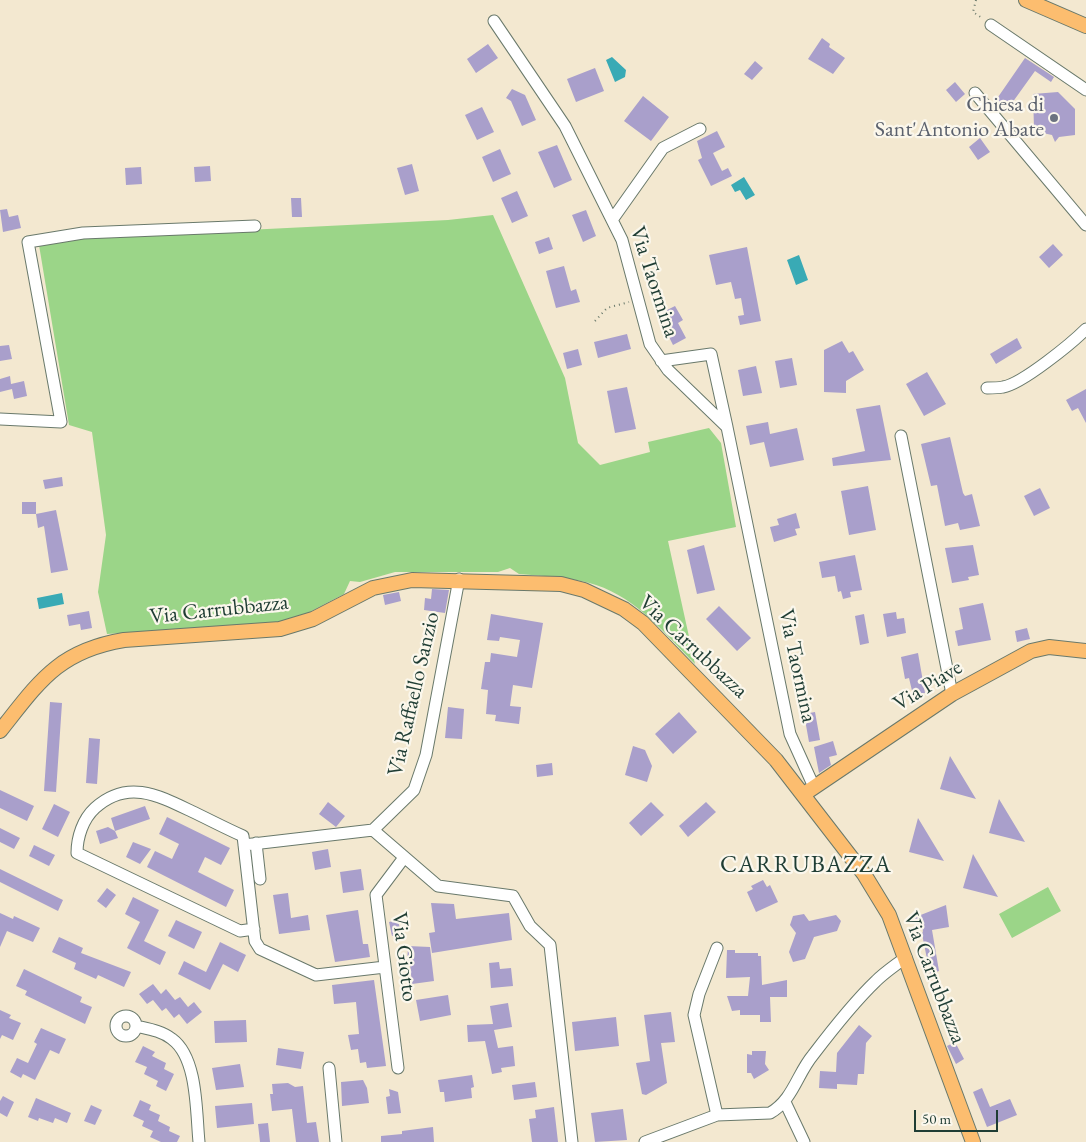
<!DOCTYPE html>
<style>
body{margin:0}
#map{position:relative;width:1086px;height:1142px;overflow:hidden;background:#f3e8d0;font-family:"EB Garamond",serif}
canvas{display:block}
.scale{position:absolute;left:914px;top:1110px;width:84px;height:22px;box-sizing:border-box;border:2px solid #1f3d34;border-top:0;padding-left:6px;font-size:15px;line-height:18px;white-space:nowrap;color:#1f3d34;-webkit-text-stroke:4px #fbf7ec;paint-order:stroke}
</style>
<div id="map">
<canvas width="1086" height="1142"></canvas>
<div class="scale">50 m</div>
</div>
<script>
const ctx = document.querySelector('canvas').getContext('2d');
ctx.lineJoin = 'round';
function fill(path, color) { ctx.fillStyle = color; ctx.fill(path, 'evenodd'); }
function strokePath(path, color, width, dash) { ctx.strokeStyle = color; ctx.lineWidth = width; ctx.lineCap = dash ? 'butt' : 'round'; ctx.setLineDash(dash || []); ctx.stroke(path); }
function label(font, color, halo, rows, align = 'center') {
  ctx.font = font + ' "EB Garamond",serif'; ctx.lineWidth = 4.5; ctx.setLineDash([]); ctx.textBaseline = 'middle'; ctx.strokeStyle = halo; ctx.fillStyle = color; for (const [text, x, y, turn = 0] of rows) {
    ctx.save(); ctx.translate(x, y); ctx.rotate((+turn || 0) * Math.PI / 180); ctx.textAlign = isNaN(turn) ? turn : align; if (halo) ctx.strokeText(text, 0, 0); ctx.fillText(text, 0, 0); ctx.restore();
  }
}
fill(new Path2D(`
 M493,215L565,378L578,443L600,465L650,452L648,442L709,428L721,443L736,527L668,541L695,664C665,634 638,599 596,585C572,577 544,576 519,574L510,568L498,572H395L360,582L350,581L344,594L298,618L275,623L107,634L98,592L106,535L92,432L69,425L39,245L86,238L448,220Z
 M1048,887L1061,911L1012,938L999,914Z`), '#9bd588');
fill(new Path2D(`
 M612,57L626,70L625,77L615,82L606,60Z
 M744,177L755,195L746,200L740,190L735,192L731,185Z
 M799,255L808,280L796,285L787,260Z
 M62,593L64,604L39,609L37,598Z`), '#39aab5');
fill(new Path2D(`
 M822,38L830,44L829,47L845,58L833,74L808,59Z
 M488,44L498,58L476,73L467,59Z
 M1025,58L1054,77L1051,82L1035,71L1007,110L996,100Z
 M755,61L763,68L752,80L744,74Z
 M595,68L604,91L576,102L567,79Z
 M955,82L965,94L956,102L946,90Z
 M512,89L525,95L536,120L522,126L511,101L506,98Z
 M1058,92L1075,109V135L1059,137L1055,142L1052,135L1038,132L1034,128L1033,94Z
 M643,96L669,117L651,141L624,121Z
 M482,107L494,132L477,140L465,115Z
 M717,131L725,147L713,153L722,171L728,168L732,176L711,186L698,160L702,158L697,141Z
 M980,138L990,152L978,160L969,147Z
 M557,145L572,180L554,188L538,152Z
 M500,149L511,174L493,182L482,157Z
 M412,164L419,191L405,195L397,168Z
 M210,166L211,181L195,182L194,167Z
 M141,167L142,184L126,185L125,168Z
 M517,191L528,216L512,223L501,198Z
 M291,198H301L302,217H292Z
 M7,209L9,217L18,215L21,228L3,232L0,210Z
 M586,210L596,236L583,242L572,215Z
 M549,237L553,249L539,254L535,242Z
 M1053,244L1063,255L1049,268L1039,257Z
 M747,247L761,321L740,325L738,316L744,315L741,298L735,299L731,282L716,285L709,255Z
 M564,266L571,291L576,289L580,302L556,308L546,271Z
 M675,306L683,320L678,323L686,338L673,345L665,329L670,327L663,312Z
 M627,334L631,349L598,358L594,342Z
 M1017,338L1022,348L996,364L990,354Z
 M842,341L849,353L853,351L864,370L846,381V393L824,392V350Z
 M9,345L12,359L0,361V346Z
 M578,349L582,365L567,369L563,353Z
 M792,358L797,385L780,388L775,361Z
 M756,366L762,393L743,396L738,370Z
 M927,372L946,404L924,416L906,384Z
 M10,376L11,384L24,381L27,396L14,399L12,389L0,392V379Z
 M627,387L636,429L615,433L607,391Z
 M1086,389V423L1078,408L1072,411L1066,400Z
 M880,405L891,460L833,466L832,458L865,451L856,409Z
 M768,422L770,434L797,428L804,460L770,467L764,442L750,445L746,426Z
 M950,437L963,493L965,496L972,494L980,526L960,530L958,523L945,526L937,485L931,486L921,444Z
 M62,477L63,486L45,489L43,480Z
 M868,486L876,530L849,535L841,491Z
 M1040,488L1050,508L1034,516L1024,496Z
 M22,502H36V514H22Z
 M56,510L68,570L51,573L44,526L38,528L36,514Z
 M796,513L800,528L795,529L797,535L774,542L770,527L779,525L777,519Z
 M704,545L715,590L697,594L687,550Z
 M973,545L979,575L968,577L969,580L952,583L945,548Z
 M855,555L862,590L850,592L851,597L843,599L841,591L838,592L835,576L822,578L819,562Z
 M432,589L449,590L445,613L424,610L425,598L431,599Z
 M399,592L401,601L385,605L383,595Z
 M983,603L991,640L958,646L955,631L963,629L959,608Z
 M719,606L751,638L737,651L706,619Z
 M89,611L92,628L81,630L80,624L69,626L67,615Z
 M896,612L897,619L904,618L906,633L887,637L883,614Z
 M491,614L543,623L532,688L513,685L510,706L521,707L519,724L495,721L496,715L486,714L488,690L481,689L485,662H490L491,653L517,657L520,640L500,637L499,641L487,640Z
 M864,614L869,643L860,645L855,616Z
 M1027,628L1030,639L1017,642L1015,631Z
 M918,653L925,693L913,695L909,678L905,679L901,657Z
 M50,702L62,703L56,792L44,791Z
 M448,707L464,709L462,739L445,738Z
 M679,712L697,732L673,754L655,734Z
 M815,712L820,740L809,742L804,714Z
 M89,738L100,739L97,784L86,783Z
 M833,741L837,755L829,757L831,765L819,773L814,747Z
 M633,746L645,750L652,766L647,782L625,775Z
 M950,756L976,799L940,789Z
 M552,763L553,775L537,777L536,765Z
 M0,790L34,806L27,821L0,808Z
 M999,799L1025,842L989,833Z
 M328,802L345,816L336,827L319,814Z
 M651,802L664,815L641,836L629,823Z
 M706,802L716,812L688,837L679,826Z
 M54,804L70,812L58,837L42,829Z
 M145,806L150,819L115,831L111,818Z
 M167,817L230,848L221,865L205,857L198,872L234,890L226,907L147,867L155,851L172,859L179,844L159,834Z
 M918,818L944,861L909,852Z
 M108,827L115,831L118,838L100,844L96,831Z
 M0,828L20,838L14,849L0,842Z
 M133,842L151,849L140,864L126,857Z
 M34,845L55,855L49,866L29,856Z
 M328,849L331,867L315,870L312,852Z
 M973,854L998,897L963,888Z
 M0,869L63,900L58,911L0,882Z
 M361,869L364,890L343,893L340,872Z
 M763,880L767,887L770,885L778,902L756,912L747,892L753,889L751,886Z
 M107,888L116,895L106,908L97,901Z
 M288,893L291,918L308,915L310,930L279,934L273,895Z
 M133,897L159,910L144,941L166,952L160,965L127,948L140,922L125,914Z
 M431,903L454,904L456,919L509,913L512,940L432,953L429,933L435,932Z
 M946,905L949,927L932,930L939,971L930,974L922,934L923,931L920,922L913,918Z
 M358,910L363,944H368L370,957L335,962L326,915Z
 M0,913L13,919L14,916L40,928L33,942L7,931L0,947Z
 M804,914L809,921L836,915L841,921L837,931L814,937L805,959L793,962L789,952L796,933L790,925L793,916Z
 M176,920L202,932L194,949L168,936Z
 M398,920L401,934L392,936L389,922Z
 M59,937L83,948L81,953L131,972L124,987L98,975L96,979L74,969L76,963L52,952Z
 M220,942L246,955L238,972L223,964L210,990L178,974L184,961L206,972Z
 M408,946L430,947L434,981L412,984L410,964H407Z
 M727,950H735V953H758V956H761L762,985L787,980V997H770L771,1022H760V1015H740V1010L732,1011L727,996H748L750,977L726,978Z
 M499,962L500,969L511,968L513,986L491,988L489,963Z
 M24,969L82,997L80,1002L92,1007L85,1024L25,995L27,991L16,986Z
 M374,980L386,1066L367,1068L366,1062L360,1063L358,1049L351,1050L348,1035L359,1034L356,1002L334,1004L332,985Z
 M153,984L161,994L166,989L175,1000L180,997L188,1007L194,1002L202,1012L187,1024L179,1014L174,1018L166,1008L162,1011L153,1000L147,1004L139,994Z
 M448,995L451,1015L420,1021L416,1000Z
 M508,1003L512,1027L494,1030L498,1048L513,1046L515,1066L501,1068L502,1072L492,1074L485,1041L468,1042L467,1025L493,1024L490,1006Z
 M0,1010L11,1015L9,1018L21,1023L13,1040L2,1035L0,1039Z
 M671,1012L675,1042L661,1043L667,1083L646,1095L642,1094L636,1063L650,1061L644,1015Z
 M616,1017L619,1046L575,1051L572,1022Z
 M246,1020L247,1042L215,1043L214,1021Z
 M859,1025L872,1036L866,1043L864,1074H858L857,1085L837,1084V1089L819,1088L820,1071L836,1072L837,1053Z
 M41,1028L66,1039L59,1054L50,1050L35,1080L23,1074L21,1078L10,1072L17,1058L28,1063L37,1044L34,1042Z
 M955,1042L964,1059L956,1064L947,1046Z
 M143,1046L155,1052L152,1056L166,1063L164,1069L174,1074L166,1091L156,1086L158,1081L144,1074L147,1067L135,1062Z
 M278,1048L304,1052L301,1069L276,1065Z
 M752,1051H766L765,1064L769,1070L754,1079L751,1073H747V1054L752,1055Z
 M240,1064L244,1087L216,1090L212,1068Z
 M472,1075L474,1087L471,1088L472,1098L445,1102L444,1092H440L438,1080Z
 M363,1080L367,1088L369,1103L342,1106L341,1082Z
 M535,1082L537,1097L514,1100L512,1085Z
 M288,1083L295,1087L303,1086L307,1123L316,1122L319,1142H296L292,1109L272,1111L270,1094H273L272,1084Z
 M982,1088L990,1107L1010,1099L1017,1115L987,1127L973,1092Z
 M389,1089L398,1092L401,1113L388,1114L386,1097L390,1096Z
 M3,1096L14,1102L7,1117L0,1113V1101Z
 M36,1098L71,1113L67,1123L55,1118L53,1123L39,1118L38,1121L28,1117Z
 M140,1100L151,1105L149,1110L160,1115L158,1121L170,1127L169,1131L180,1136L177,1142H161L150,1137L153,1131L142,1126L144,1121L133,1116Z
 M252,1103L254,1124L217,1128L215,1106Z
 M91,1105L102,1110L95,1125L84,1121Z
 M554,1107L558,1142H532L529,1119L536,1118L535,1110Z
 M623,1109L627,1140L595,1142L591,1113Z
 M268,1123L270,1142H260L258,1124Z
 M433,1127L434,1142H381V1136L402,1134V1131Z`), '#a99fcb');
const minor = new Path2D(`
 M494,21L565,126L622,240L650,344L668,370L727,427L790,734L814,787
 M991,25L1086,90
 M975,93L1086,225
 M612,220L663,148L700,129
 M661,361L711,354L727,427
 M987,388C992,388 998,388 1003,387C1022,384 1072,343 1086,329
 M0,419L61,422L28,242L83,233L255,226
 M901,436L952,694
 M459,579L426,755L414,790L373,830L438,886L513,896L530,926L550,945L572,1142
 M256,843L260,879
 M244,845L373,830
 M254,929L240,931L77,853C77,837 83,819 95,808C127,779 158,795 191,811C208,819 225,828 243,836L255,941L260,949L316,975L385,967
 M116 1026a10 10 0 1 1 20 0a10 10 0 1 1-20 0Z
 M136,1026C149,1029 162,1031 172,1039C198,1058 196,1113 199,1142
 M329,1068L336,1142
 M398,1068L376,895L403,859
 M785,1102L804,1142
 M717,1115L694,1015L699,994L717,948
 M645,1142L717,1115L770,1113C793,1100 797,1074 813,1055C832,1030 853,1003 876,981C885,972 896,965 906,957`);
const major = new Path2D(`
 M1026,0L1086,26
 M0,731C39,682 58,651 124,640L280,629L313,619L373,588L412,580L561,584L584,590L624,609L643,623L776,760L864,874L889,915L973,1142
 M804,794L952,694L1031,651L1049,647L1086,651`);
strokePath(minor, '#69796b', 13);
strokePath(major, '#69796b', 16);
strokePath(new Path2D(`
 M976,0L973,12L982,18
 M595,321L607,308L629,302`), '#69796b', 2, [1, 4]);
strokePath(minor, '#fff', 11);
strokePath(major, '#fcbd6f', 14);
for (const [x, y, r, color] of [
 [1054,118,5,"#6b7280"]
]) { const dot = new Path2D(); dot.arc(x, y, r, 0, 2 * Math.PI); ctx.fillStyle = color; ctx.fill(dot); strokePath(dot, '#fbf7ec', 2); }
label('22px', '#5b616d', '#fbf7ec', [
 ["Chiesa di",1044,105],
 ["Sant'Antonio Abate",1044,130]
], 'right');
label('22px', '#1f3d34', '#fbf7ec', [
 ["Via Taormina",654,282,72],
 ["Via Carrubbazza",219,610,-6],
 ["Via Carrubbazza",693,647,43],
 ["Via Taormina",797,666,78],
 ["Via Piave",928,686,-32],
 ["Via Raffaello Sanzio",414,694,-77],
 ["Via Giotto",404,957,83],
 ["Via Carrubbazza",934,978,69]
]);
ctx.letterSpacing = '1px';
label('24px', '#1f3d34', '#fbf7ec', [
 ["CARRUBAZZA",806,865]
]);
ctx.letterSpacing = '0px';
</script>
